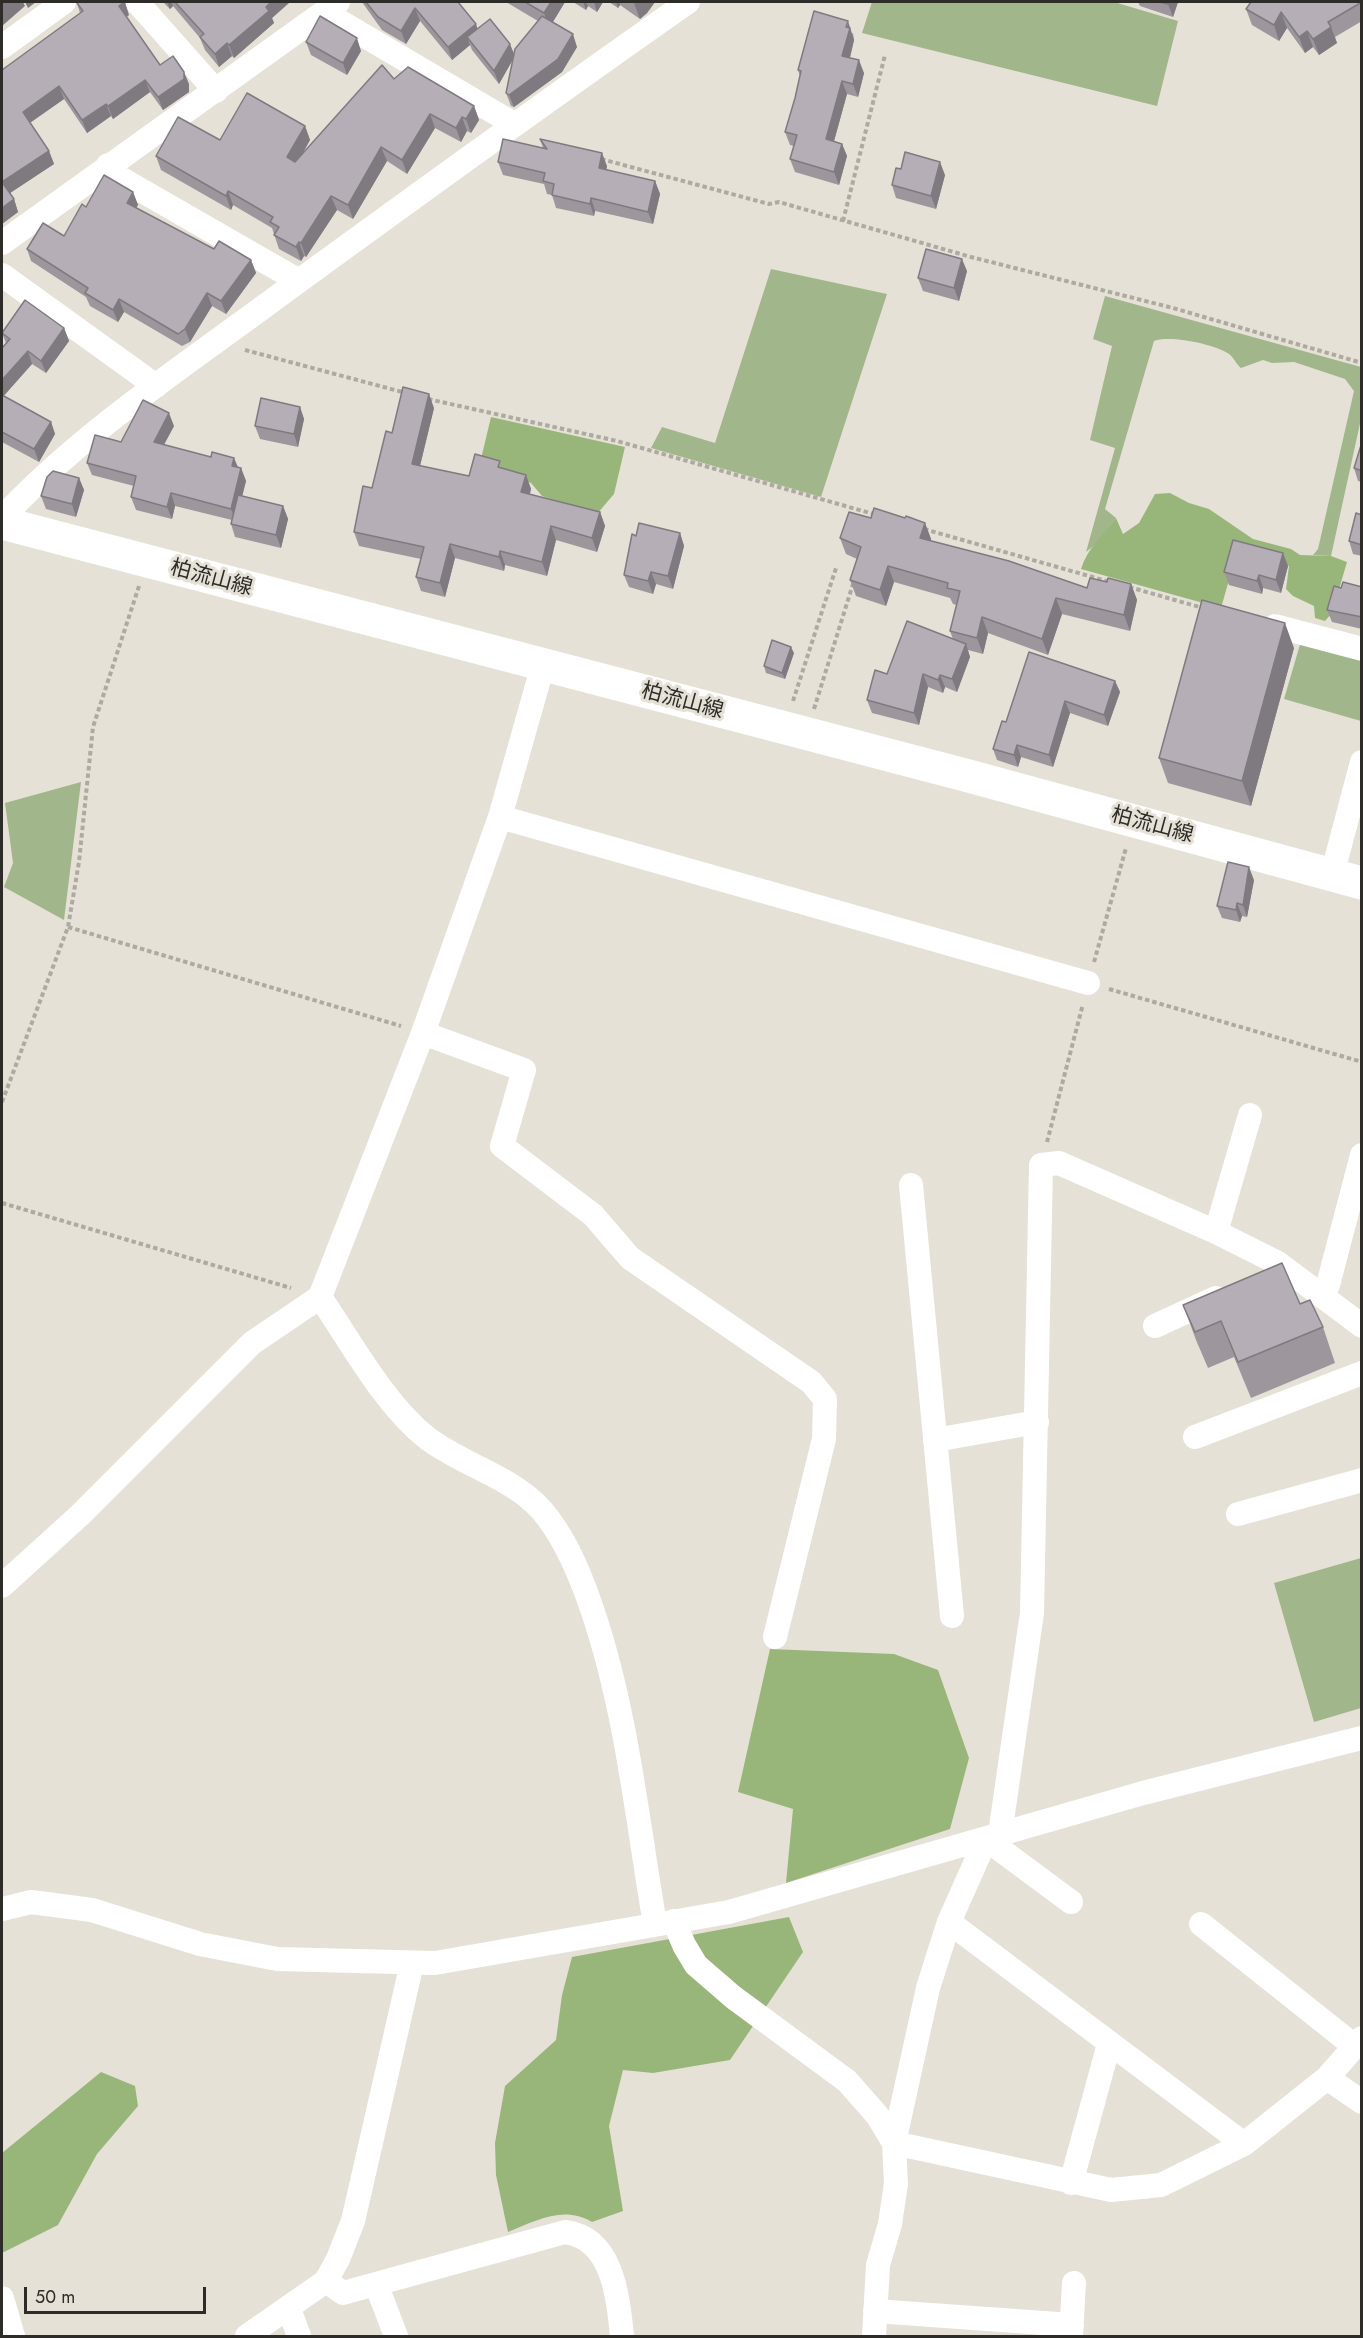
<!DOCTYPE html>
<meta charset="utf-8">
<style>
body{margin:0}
#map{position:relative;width:1363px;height:2338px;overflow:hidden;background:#e6e1d6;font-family:Jost,sans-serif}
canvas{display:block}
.frame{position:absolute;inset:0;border:3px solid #2e2c28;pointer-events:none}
.scale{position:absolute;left:24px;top:2287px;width:182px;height:27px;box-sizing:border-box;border:3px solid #2e2c28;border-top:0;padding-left:8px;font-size:18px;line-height:21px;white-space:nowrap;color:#2e2c28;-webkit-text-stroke:4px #e6e1d6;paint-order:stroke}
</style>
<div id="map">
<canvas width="1363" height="2338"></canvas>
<div class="frame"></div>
<div class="scale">50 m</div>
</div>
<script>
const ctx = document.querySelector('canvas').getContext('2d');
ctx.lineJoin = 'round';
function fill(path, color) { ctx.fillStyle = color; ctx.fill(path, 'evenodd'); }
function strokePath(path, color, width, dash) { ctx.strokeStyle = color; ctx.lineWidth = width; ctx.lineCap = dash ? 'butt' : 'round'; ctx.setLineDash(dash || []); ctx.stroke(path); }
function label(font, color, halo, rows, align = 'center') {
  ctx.font = font + ' Jost,"Noto Sans JP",sans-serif'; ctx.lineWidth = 6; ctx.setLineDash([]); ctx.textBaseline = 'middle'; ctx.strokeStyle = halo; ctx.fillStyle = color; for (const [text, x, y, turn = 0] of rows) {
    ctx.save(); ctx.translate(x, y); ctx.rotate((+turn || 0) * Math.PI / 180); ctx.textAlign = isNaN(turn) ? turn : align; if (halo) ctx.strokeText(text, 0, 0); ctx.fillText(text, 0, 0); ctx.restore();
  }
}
fill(new Path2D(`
 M872,2H1114L1178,21L1157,106L862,33Z
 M771,269L887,294L821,497L651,448L662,427L715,443Z
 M1105,296L1361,367V419L1331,556L1313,555L1318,549L1354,391L1345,379L1294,362L1272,363L1263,360L1241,368C1236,364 1235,359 1229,354C1214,344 1170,335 1154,341L1105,509L1116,518L1096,544L1086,552L1115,448L1090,440L1112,346L1093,339Z
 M1301,641L1361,657V721L1284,699Z
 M81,782L64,920L4,887L13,863L5,803Z
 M1361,1558V1708L1314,1722L1274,1583Z`), '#a1b78b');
fill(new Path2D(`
 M491,417L625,447L614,494L597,514L542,496L531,483L480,463Z
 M1170,493L1189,503L1209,509L1253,539L1291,549L1300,555L1331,556L1347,562L1332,613L1325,621L1315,618L1314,606L1293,596L1286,589L1289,566L1237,552L1221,608L1081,569C1087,549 1103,535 1116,518L1123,534L1139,523L1155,494Z
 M770,1649L894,1654L938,1670L969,1758L950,1829L786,1883L793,1809L738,1792Z
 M789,1917L803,1952L730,2060L653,2073L623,2070L609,2126L623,2211L592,2222C563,2205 536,2221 508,2232L496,2175L495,2143L505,2086L556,2040L562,1995L572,1957Z
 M101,2072L135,2086L138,2106L97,2154L58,2225L2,2253V2153Z`), '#99b67a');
strokePath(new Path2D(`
 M601,159L769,204L779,202L971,257L1173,308L1362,363
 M843,221L885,55
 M245,350L406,393
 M428,399L617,441L877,515
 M924,529L1110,582
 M1129,587L1203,608
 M793,701L836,568
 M814,709L853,584
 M68,927L401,1026
 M1094,962L1126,848
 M1109,989L1362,1062
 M2,1102L68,927L79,862L93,727L139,586
 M1047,1142L1083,1004
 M2,1203L291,1288`), '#aeaaa1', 4, [4.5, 3]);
strokePath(new Path2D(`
 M137,2L216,91
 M324,12L514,124
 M2,47L64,2
 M108,165L118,177L299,281
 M2,243L338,2
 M2,275L156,386
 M2,518C78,437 172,374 262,308C403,205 545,102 688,2
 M1275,626L1362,649
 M500,817L1088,983
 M1332,875L1362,762
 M423,1033L524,1070L502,1146L593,1215L630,1258L811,1382L825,1399L824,1439L775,1637
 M911,1185L952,1616
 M1216,1232L1250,1115
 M1320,1294L1328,1285L1362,1155
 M320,1297C351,1342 384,1404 427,1438C465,1467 519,1478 548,1518C569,1546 582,1579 593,1612C627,1713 637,1819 655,1924
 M1155,1326L1216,1298
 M1195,1437L1362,1373
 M935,1440L1037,1422
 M1238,1514L1362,1480
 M2,1586L80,1515L252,1343L320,1297L423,1033L500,817L543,665
 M1000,1834L1032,1613L1041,1165L1059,1163L1216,1232L1278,1263L1362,1326
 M1071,1902L986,1839L949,1922L928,1988L894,2143L1111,2190L1161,2185L1244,2144L1327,2078L1362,2038
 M2,1909L31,1902L92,1910L200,1944L277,1959L435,1963L729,1912L1143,1793L1362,1738
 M674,1921L684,1945L696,1965L733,1997L847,2081L877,2115L894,2143L896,2184L890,2224L878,2265L874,2336
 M949,1922L1244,2144
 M1201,1924L1353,2045
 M1327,2078L1362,2102
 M1071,2183L1109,2044
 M326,2281L343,2293L565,2232C613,2238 618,2297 622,2336
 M376,2284L396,2336
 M2,2298L13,2336
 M289,2309L299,2336
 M875,2311L1072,2325
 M247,2336L326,2281L338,2259L353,2221L412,1963
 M1071,2336L1074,2283`), '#fff', 24);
strokePath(new Path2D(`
 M2,523L965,775L1362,883`), '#fff', 33);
fill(new Path2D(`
 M163,2H290L272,18L274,23L234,58L232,56L219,67L205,50L200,38L173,6L170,9Z
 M362,2H458L478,29L514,55L538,21L506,2H565L553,22L577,47L562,72L514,107L511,106L506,93L513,59L499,84L472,50L470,45L452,60L420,21L406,44L382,30Z
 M573,2H603L597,12L588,6L586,10Z
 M609,2H655L647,13L640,19L620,5L618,8Z
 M1136,2H1178L1173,17L1140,6L1138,2Z
 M1362,2V21L1335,37L1337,43L1319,55L1313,47L1305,53L1287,28L1279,41L1252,25L1246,9Z
 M77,3L129,15L126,17L160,65L189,84V92L163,110L150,92L113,119L111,116L87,133L64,99L30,123L49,151L54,164L10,193L14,199L18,212L2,224V70L80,13Z
 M853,33L854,40L850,58L864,73L858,97L847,94L834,141L842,144L847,156L839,185L795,172L790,159L794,146L790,145L785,132L795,98L800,76L798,70Z
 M306,42L361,51L347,75L311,55Z
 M394,79L474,106L479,120L471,133L467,131L461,142L435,128L407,174L387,161L353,219L337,210L306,257L304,256L301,261L279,249L272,228L233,205L231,210L161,170L156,156L220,140L305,126L310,140L302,154Z
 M540,139L607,166L606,170L655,181L660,194L653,224L595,211L594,216L556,208L552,195L547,194L544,184L503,175L498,162L543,148Z
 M945,175L936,209L896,198L892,185Z
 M133,192L138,205L136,208L214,249L251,260L256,273L226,314L212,306L190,342L182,346L124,312L118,322L90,306L86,297L31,261L27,249L64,236L86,207Z
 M967,271L959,301L923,291L918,278Z
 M64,328L69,341L46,373L32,364L3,396L51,422L55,434L39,462L2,442V348L6,343L2,333Z
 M300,407L304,419L298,447L260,439L255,426Z
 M434,408L420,466L469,476L502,468L526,475L531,489L530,494L600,512L605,526L597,552L556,540L547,576L505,565L504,571L455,558L445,597L421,591L416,577L421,559L359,546L354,532L372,488L392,433Z
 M174,426L164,445L211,457L234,458L238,467L241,468L246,481L242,496L283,506L288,519L281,548L235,537L231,524L232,520L175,506L172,519L136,510L131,497L134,486L92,475L87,463L121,442Z
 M1362,442V482L1358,481L1354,468Z
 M79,478L84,490L76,517L46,509L41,496Z
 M1362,515V556L1353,554L1349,541Z
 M871,518H905L925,523L931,539V541L1087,588L1107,582L1131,584L1137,600L1130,631L1062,614L1048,655L988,633L983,654L968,650L970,657L957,692L945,687L943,693L928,687L919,725L872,713L867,700L887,674L953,639L950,631L957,605L953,604L950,598L894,582L886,606L856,596L850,580L857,559L846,554L840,538Z
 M680,533L684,546L673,589L656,584L653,594L629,587L624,575L636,536Z
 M1283,553L1288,566L1281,593L1263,588L1262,594L1229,585L1224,572Z
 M1362,587V629L1332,622L1327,610L1341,588Z
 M1294,648L1251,806L1168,783L1159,758Z
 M794,653L785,679L766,673L764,666Z
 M1115,681L1120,692L1108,726L1070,713L1053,767L1021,757L1018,767L997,760L993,749L1006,722Z
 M1254,880L1247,917L1242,916L1240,922L1222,918L1217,906Z
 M1300,1304L1323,1327L1335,1363L1251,1398L1234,1357L1208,1368L1196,1340L1183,1305Z`), '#9d969d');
fill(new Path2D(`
 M4,2H23L25,6L2,26V4Z
 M25,2H36L28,8Z
 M125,2L129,15L124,19L119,6Z
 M167,2H171L173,6L170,9Z
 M271,2H290L272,18L274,23L234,58L229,45Z
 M551,2H565L549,28L544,13Z
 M583,2H586L588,6L586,10Z
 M594,2H603L597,12Z
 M616,2H619L620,5L618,8Z
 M637,2H655L647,13L640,19L634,3Z
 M1169,2H1178L1173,17L1168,4Z
 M415,8L420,21L406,44L401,31Z
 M1281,12L1287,28L1279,41L1274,25Z
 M848,21L854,40L847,69L842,56Z
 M476,24L480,36L467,37L470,45L452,60L448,47Z
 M1331,27L1337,43L1319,55L1313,39Z
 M1307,31L1313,47L1305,53L1299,37Z
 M573,34L577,47L562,72L514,107L509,95Z
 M357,38L361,51L347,75L343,63Z
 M227,43L232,56L219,67L215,54Z
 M510,44L515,56L499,84L494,71Z
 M859,60L864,73L858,97L853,84Z
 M184,72L189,84V92L163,110L158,97Z
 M145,80L150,92L113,119L108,106Z
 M842,81L847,94L831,152L826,139Z
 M59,86L64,99L28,124L23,112Z
 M106,104L111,116L87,133L82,120Z
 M474,106L479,120L471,133L466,119Z
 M430,114L435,128L407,174L402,160Z
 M462,117L467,131L461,142L456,128Z
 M305,126L310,140L293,171L287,157Z
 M842,144L847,156L839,185L834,172Z
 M381,147L387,161L353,219L348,205Z
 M49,151L54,164L7,195L2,182Z
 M602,153L607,166L604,181L599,168Z
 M940,162L945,175L936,209L931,196Z
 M655,181L660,194L653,224L648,212Z
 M228,191L233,205L231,210L226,196Z
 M133,192L138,205L131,216L127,203Z
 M331,196L337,210L306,257L301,243Z
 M591,198L595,211L594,216L590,204Z
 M14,199L18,212L2,224V208Z
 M299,242L304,256L301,261L296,247Z
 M962,259L967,271L959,301L954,288Z
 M251,260L256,273L226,314L221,301Z
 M207,293L212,306L190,342L185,329Z
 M119,299L124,312L118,322L113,310Z
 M64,328L69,341L46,373L41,361Z
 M28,351L32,364L2,398V380Z
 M429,394L434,408L417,478L412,464Z
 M300,407L304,419L298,447L294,434Z
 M169,413L174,426L158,455L154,442Z
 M51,422L55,434L39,462L34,449Z
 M234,458L239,471L232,466Z
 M241,468L246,481L236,521L231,509Z
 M526,475L531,489L526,506L521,492Z
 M79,478L84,490L76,517L72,504Z
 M171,493L175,506L172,519L167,507Z
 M283,506L288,519L281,548L276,535Z
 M600,512L605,526L597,552L592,538Z
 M925,523L931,539L926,554L920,538Z
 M551,526L556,540L547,576L542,562Z
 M680,533L684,546L673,589L668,576Z
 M450,544L455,558L445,597L440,583Z
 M500,551L505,565L504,571L499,557Z
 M1283,553L1288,566L1281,593L1276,580Z
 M888,566L894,582L886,606L880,590Z
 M651,572L656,584L653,594L648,581Z
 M1259,575L1263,588L1262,594L1257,581Z
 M1131,584L1137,600L1130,631L1124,615Z
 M1056,598L1062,614L1048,655L1042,639Z
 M982,617L988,633L983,654L977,638Z
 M1285,623L1294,648L1251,806L1242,781Z
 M966,644L970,657L957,692L952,679Z
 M791,647L794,653L785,679L782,673Z
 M923,674L928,687L919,725L914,713Z
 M940,675L945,687L943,693L938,680Z
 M1115,681L1120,692L1108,726L1104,715Z
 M1065,701L1070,713L1053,767L1049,755Z
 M1017,745L1021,757L1018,767L1014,755Z
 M1249,867L1254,880L1247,917L1243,905Z
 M1237,903L1242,916L1240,922L1236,910Z`), '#7f7a80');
const building = new Path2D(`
 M79,2H124L119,6L160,65L173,56L184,72V79L158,97L145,80L108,106L106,104L82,120L59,86L23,112L49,151L2,182L14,199L2,208V70L83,11L77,3Z
 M175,2H271L266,7L269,11L229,45L227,43L215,54L200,37L204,34Z
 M366,2H458L476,24L448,47L415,8L401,31L378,17Z
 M525,2H551L544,13Z
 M1159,2H1169L1168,4Z
 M1251,2H1362L1328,22L1331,27L1313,39L1307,31L1299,37L1281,12L1274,25L1246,9Z
 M814,11L848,21L846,27L850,28L842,56L859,60L853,84L842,81L826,139L842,144L834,172L790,159L797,135L785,132L795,98L801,71L798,70Z
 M320,16L357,38L343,63L306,42Z
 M542,16L573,34L558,59L509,95L506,93L515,49Z
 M490,19L510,44L494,71L467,37Z
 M382,65L394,79L408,67L474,106L466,119L462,117L456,128L430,114L402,160L381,147L348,205L331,196L301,243L299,242L296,247L274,235L279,227L270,222L273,217L228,191L226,196L156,156L178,117L220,140L247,93L305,126L287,157L295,162Z
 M503,139L547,149L540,139L602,153L599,168L655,181L648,212L591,198L590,204L552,195L554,184L543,181L545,173L498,162Z
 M905,152L940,162L931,196L892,185L896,168L901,169Z
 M104,175L133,192L127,203L214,249L219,241L251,260L221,301L207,293L185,329L178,334L119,299L113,310L85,293L88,288L27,249L43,223L64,236L82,204L86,207Z
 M926,249L962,259L954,288L918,278Z
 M25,300L64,328L41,361L28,351L2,380V348L10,339L2,333Z
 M403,387L429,394L412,464L469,476L475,454L500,461L498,467L526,475L521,492L600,512L592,538L551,526L542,562L500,551L499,557L450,544L440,583L416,577L424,547L354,532L363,486L372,488L386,431L392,433Z
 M2,395L51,422L34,449L2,432Z
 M261,398L300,407L294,434L255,426Z
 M143,400L169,413L154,442L211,457L212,452L234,458L232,466L241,468L231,509L171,493L167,507L131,497L136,476L87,463L95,435L121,442Z
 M1362,442V471L1354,468Z
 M53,471L79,478L72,504L41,496L47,477Z
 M238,495L283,506L276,535L231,524Z
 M874,508L905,518L906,516L925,523L920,538L1009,561L1087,588L1090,578L1107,582L1108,578L1131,584L1124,615L1056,598L1042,639L982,617L977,638L950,631L960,591L947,588L948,583L888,566L880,590L850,580L861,547L840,538L849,512L871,518Z
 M1356,513L1362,515V545L1349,541Z
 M639,523L680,533L668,576L651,572L648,581L624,575L632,534L636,536Z
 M1233,540L1283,553L1276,580L1259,575L1257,581L1224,572Z
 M1343,582L1362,587V617L1327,610L1334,586L1341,588Z
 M1202,600L1285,623L1242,781L1159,758Z
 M907,621L966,644L952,679L940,675L938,680L923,674L914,713L867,700L875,670L887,674Z
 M772,640L791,647L782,673L764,666Z
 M1029,652L1115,681L1104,715L1065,701L1049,755L1017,745L1014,755L993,749L1002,721L1006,722Z
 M1228,862L1249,867L1243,905L1237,903L1236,910L1217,906Z
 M1282,1263L1300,1304L1310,1300L1323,1327L1238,1362L1221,1321L1195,1332L1183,1305Z`);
fill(building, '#b6aeb7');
strokePath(building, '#7f7a80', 1.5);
label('21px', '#2e2c28', '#e6e1d6', [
 ["柏流山線",211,579,15],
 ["柏流山線",682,702,15],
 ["柏流山線",1152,826,15]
]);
</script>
